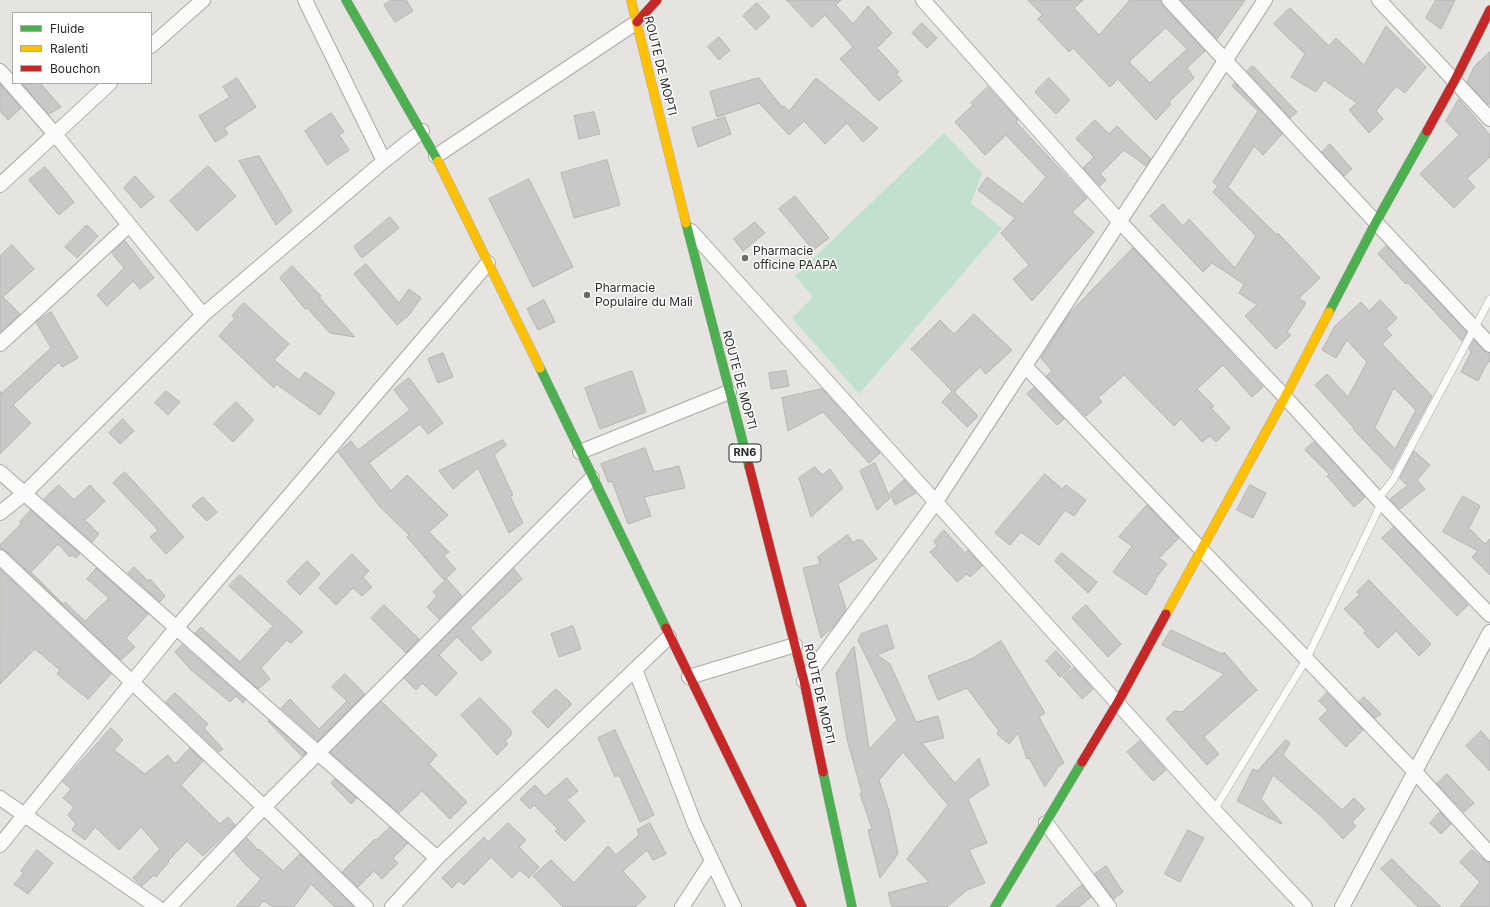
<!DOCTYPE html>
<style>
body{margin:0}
#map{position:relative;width:1490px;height:907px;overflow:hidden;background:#e5e4e1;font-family:Inter,sans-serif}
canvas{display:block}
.legend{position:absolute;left:12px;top:12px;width:140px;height:72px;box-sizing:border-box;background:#fff;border:1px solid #aaaaa9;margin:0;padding:5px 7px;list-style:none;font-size:12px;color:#2b2a28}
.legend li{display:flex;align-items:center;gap:8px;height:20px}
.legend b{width:20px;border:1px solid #aaaaa9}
</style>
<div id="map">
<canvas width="1490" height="907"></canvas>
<ul class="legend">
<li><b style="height:5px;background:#4caf50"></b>Fluide</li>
<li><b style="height:5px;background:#ffc107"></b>Ralenti</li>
<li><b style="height:5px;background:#c62828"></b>Bouchon</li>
</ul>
</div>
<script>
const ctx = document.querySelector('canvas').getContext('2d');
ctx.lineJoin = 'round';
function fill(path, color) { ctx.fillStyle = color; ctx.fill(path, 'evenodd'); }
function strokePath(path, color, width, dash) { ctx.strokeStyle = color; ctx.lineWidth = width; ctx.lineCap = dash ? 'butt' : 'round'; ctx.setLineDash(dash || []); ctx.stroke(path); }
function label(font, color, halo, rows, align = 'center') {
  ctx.font = font + ' Inter,sans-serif'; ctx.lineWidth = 3; ctx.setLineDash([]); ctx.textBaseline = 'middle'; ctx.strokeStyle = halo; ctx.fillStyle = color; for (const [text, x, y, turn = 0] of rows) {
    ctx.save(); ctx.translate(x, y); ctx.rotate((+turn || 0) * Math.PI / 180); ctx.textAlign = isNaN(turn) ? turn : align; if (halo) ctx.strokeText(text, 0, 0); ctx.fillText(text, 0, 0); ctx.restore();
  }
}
fill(new Path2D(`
 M944,133L982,173L971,203L1002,228L859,394L792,318L813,297L795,276Z`), '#c2e1cd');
const building = new Path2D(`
 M392,0H406L413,11L395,22L384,5Z
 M787,0H841L836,5L853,24L868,6L892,33L877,48L899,72L896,74L902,81L879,101L840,59L853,47L825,15L812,27Z
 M1028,0H1083L1074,8L1099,35L1130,0H1161L1163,6L1205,51L1187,68L1194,78L1169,102L1171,104L1156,120L1118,79L1110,87L1073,48L1069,52L1038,19L1042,15ZM1166,28L1187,49L1150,83L1129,62Z
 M1181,0H1245L1217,39Z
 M1436,0H1455L1441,29L1426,18Z
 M757,3L770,17L756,30L743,16Z
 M1290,8L1329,46L1336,38L1364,65L1386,26L1426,67L1405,93L1396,86L1376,111L1383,119L1369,133L1349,110L1357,103L1324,80L1316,92L1291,77L1305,54L1274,24Z
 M922,23L937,38L927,48L912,33Z
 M719,37L730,50L719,60L708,47Z
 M1490,52V103L1488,105L1467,82L1474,67Z
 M1253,66L1297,112L1290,118L1247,71Z
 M237,78L256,107L224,128L228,134L215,142L199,116L230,97L223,87Z
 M759,78L782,107L784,106L789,111L816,78L878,128L863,142L847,123L825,144L804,121L789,135L759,103L717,117L710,92Z
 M1049,78L1070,100L1056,114L1035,92Z
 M22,83H40L61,107L49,114Z
 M1235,83L1282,134L1263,155L1254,146L1228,187L1277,235L1278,233L1320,278L1299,298L1306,303L1287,332L1291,335L1276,349L1245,316L1257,305L1239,293L1244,284L1212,263L1203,272L1150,216L1163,204L1183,226L1189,219L1235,268L1256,236L1213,192L1218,186L1213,182L1258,111L1232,86Z
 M0,84L21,108L8,120L0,111Z
 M988,87L1018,120L1016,122L1087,198L1072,212L1094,232L1032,301L1013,279L1029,265L1001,233L1015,218L978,190L987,177L1023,204L1046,177L1006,135L985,155L955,122L973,105L971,103Z
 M1459,99L1490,135V157L1467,178L1475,187L1454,208L1420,174L1459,135L1446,121Z
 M594,112L600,134L579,139L574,116Z
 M331,113L344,132L339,135L349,150L327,165L305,131Z
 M725,117L731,134L698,147L692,128Z
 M1095,120L1109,134L1117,126L1151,159L1146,166L1124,150L1100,174L1106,180L1100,186L1083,168L1094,157L1076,139Z
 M1330,144L1352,169L1344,176L1322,152Z
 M259,156L292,211L276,225L239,161Z
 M607,160L620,205L574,218L561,173Z
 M208,166L236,196L197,231L170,201Z
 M45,167L74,202L59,215L29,180Z
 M135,176L154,197L141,208L124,188Z
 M529,179L573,267L533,287L489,199Z
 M795,196L829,238L813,250L779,209Z
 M390,217L399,228L362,258L354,247Z
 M755,222L765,233L743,251L734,239Z
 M87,225L98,236L77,258L65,247Z
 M125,241L154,278L140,289L133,281L107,306L97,295L124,268L112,253Z
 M12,245L34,269L3,297L20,314L0,332V256Z
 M1386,246L1467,332L1462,341L1408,283L1406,284L1378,254Z
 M1133,248L1263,387L1252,397L1223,365L1197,389L1214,406L1211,408L1230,428L1216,442L1210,436L1202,442L1181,419L1174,426L1124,375L1098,398L1102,402L1086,416L1046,376L1052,371L1041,358L1069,314Z
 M366,264L399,303L409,289L421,298L409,315L397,325L354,274Z
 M292,266L321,296L319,297L355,337L330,333L307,308L305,309L280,278Z
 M544,300L555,322L538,330L527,309Z
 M1380,300L1397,318L1386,329L1392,335L1382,344L1432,396L1392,470L1353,429L1354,428L1315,385L1327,374L1348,397L1367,362L1347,340L1336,358L1322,350L1335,326L1361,302L1369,311ZM1394,388L1416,410L1395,449L1375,428Z
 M244,303L289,344L274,360L299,380L305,372L335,393L320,415L276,384L274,388L219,336L235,318L232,316Z
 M51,312L78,358L62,367L59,362L13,405L31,423L0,454V391L2,393L51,348L36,322Z
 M974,314L1012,350L986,374L980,367L954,392L978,416L967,427L942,402L952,391L911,349L940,320L954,334Z
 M1474,340L1484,351L1490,353V361L1486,365L1478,381L1461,372L1471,352L1469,349Z
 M443,353L453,377L438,383L428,359Z
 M632,371L646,412L600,429L585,388Z
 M786,371L789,386L771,389L769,373Z
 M409,378L443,423L428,434L420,424L369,463L391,491L407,475L448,515L429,532L449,552L444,556L456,569L444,580L407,537L409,535L380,507L338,452L351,441L358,450L410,410L394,390Z
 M1034,388L1064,419L1057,425L1027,394Z
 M822,389L880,453L869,463L823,412L788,431L782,398Z
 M166,391L180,402L168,415L155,403Z
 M236,402L254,420L233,442L214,424Z
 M123,419L134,431L120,444L109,433Z
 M503,440L506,445L494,455L513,495L510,496L523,523L509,533L478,468L453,489L439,471Z
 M1314,442L1365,497L1354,507L1327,476L1329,474L1305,450Z
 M645,448L654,472L679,466L685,488L644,497L651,516L628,524L612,481L608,482L601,464Z
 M1414,451L1430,465L1417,480L1425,489L1400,509L1390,499L1407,486L1400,478Z
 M875,463L890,498L877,510L860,471Z
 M815,467L822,475L830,469L843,488L811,517L799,478Z
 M125,472L184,537L166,554L150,537L158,530L113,483Z
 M1045,474L1062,489L1066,485L1086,500L1074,516L1065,510L1039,545L1021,532L1010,545L995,533Z
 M904,480L916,493L895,505L890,493Z
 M59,485L74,500L90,485L105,501L85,520L99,534L92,542L44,499Z
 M1250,485L1266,493L1253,518L1237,510Z
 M1463,496L1480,506L1469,528L1485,544L1490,539V575L1472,557L1478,551L1443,532Z
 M203,497L217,512L207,521L192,506Z
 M1147,505L1179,538L1159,558L1167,564L1155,579L1156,580L1146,595L1113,572L1132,546L1119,537Z
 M31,510L80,554L76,558L72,555L70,557L58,544L31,572L63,604L65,602L85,621L109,598L87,579L96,568L148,614L126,638L135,647L121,660L6,551L0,549V545L22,523L20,522Z
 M1394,527L1468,605L1457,616L1382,538Z
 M944,530L965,553L968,550L982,566L970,577L967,574L957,582L930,552L937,546L934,542Z
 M848,535L853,543L857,540H862L877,559L838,584L846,609L834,626L821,638L803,568L820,564L818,557Z
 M1062,553L1097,582L1088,593L1055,561Z
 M352,554L369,571L363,577L372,587L362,596L353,588L336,605L319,588Z
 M307,561L320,574L300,595L287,582Z
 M134,567L148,581L150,579L165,596L160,602L128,573Z
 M0,569L111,674L88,699L57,674L60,670L35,649L0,684Z
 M514,569L522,579L470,628L492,652L481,661L457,637L439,655L457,673L436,696L422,683L416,690L404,678Z
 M240,575L303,632L291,643L287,640L261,668L270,679L258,689L195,633L201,627L240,662L273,626L229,586Z
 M447,579L462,596L439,619L427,607L437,596L433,592Z
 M1369,580L1431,644L1419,656L1396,631L1378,648L1364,633L1366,631L1344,609L1360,594L1357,592Z
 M384,605L419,639L406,653L371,618Z
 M1086,605L1121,644L1108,657L1072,618Z
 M887,625L894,648L877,655L890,664L916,722L938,716L944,738L922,743L955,783L979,758L989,785L968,799L987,843L969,850L985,883L967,890L947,907H892L888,893L929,882L907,859L948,805L903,752L879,780L889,811L898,854L880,878L868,830L872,829L860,794L862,793L847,739L836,673L854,646L869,749L897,720L858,640L861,634Z
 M573,626L581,649L559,657L551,634Z
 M1171,630L1222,654L1224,652L1257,690L1204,737L1219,754L1207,765L1166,719L1175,711L1182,712L1224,674L1162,645Z
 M1001,641L1045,713L1039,717L1064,763L1058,767L1045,787L1029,758L1027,759L1018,733L1009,744L997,734L999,731L967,688L938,700L928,676L973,658Z
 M182,645L245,700L243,703L236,696L230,702L191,670L175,652Z
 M1056,651L1071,667L1060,677L1046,661Z
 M1074,668L1093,689L1082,699L1063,677Z
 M345,674L365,694L318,741L281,708L290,699L319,729L347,701L332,687Z
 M556,689L572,704L548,728L532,712Z
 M175,693L208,724L204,728L223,749L219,752L166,702Z
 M1327,693L1363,730L1346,747L1319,719L1328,710L1319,701Z
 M1364,697L1381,714L1375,718L1359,702Z
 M480,698L511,730V735L505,741L508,744L497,755L461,715Z
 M381,701L437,755L429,764L467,802L450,819L422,791L399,813L330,752Z
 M268,721H269L306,753L302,756Z
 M111,728L123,740L114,750L145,774L168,755L175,764L190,748L203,761L181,785L220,824L228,817L235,825L203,856L187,841L168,861L169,862L156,877L154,875L142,886L133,878L160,849L141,827L119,850L95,827L85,840L72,830L76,824L68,815L74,807L63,798L71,789L63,782Z
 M615,730L654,815L640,822L619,775L615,777L598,738Z
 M1481,731L1490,741V771L1466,746Z
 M1286,740L1290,743L1283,755L1342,810L1354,798L1365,809L1352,822L1356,826L1343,839L1321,816L1273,775L1261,799L1282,823L1281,824L1237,801L1253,769L1257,771Z
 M1140,741L1166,770L1153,781L1127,752Z
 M1447,774L1474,803L1464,812L1437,784Z
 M567,778L578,791L567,800L585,821L565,841L555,831L558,829L534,805L530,809L520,799L535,785L545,796Z
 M335,779L357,798L351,804L331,783Z
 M1440,812L1451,824L1441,834L1430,823Z
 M508,823L526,840L519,847L539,867L529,878L520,870L512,878L491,857L464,885L459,881L452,888L442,878L484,837L488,842Z
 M650,823L666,854L653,860L647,850L623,871L646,897L635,907H563L533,876L551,860L574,883L608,846L616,855L639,835L637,830Z
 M390,827L408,843L393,858L398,863L382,879L374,871L358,887L342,872L375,839L376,840Z
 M1188,830L1204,838L1180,882L1165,874Z
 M247,838L258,850L259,849L283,871L300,854L354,907H335L311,884L294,907H273L264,901L258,907H236L261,879L245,864L234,851Z
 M37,850L53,863L28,894L14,884L24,873L21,871Z
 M1472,850L1484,860L1490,862V907H1460L1480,882L1460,862Z
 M1392,859L1413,880L1441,907H1418L1381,869Z
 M1106,866L1123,892L1113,899L1095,874Z
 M1082,885L1091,897L1079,907H1056Z`);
fill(building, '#c9c8c6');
strokePath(building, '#b6b5b3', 1);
const lane = new Path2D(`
 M1214,810L1306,660L1379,508L1378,499L1393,480L1490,299`);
const street = new Path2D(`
 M305,0L384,161
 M923,0L1120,222L1285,397L1378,499L1490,615
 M1169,0L1490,345
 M1379,0L1490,119
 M151,46L203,0
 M0,71L54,133L203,315
 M436,156L637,22
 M0,185L110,83
 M691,231L1214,810L1305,907
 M0,344L129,225
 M1025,366L1415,772L1490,854
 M580,452L729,392
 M0,472L437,858
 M0,513L25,493L203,315L384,161L422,131
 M0,557L264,807L366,907
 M635,669L695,825L734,907
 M689,677L795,645
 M804,681L935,503L1265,0
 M0,798L157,907
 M1046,823L1109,907
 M0,845L177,627L488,263
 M169,907L264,807L592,478
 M392,907L437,858L669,637
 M682,907L712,861
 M1342,907L1490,632`);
const fast = new Path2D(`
 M346,0L438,161
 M686,223L749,466
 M1329,312L1376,222L1427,131
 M540,368L666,628
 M823,772L852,907
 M995,907L1082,762`);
const slow = new Path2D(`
 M631,0L686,223
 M438,161L540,368
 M1166,614L1285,397L1329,312`);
const jam = new Path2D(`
 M637,22L657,0
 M1427,131L1455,80L1490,10
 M749,466L804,681L823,772
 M666,628L802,907
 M1082,762L1118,702L1166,614`);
strokePath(lane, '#aaa9a7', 8);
strokePath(street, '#aaa9a7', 16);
strokePath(fast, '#aaa9a7', 10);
strokePath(slow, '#aaa9a7', 10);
strokePath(jam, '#aaa9a7', 10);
strokePath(lane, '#fbfbfa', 7);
strokePath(street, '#fbfbfa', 14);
strokePath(fast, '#4caf50', 9);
strokePath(slow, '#ffc107', 9);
strokePath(jam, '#c62828', 9);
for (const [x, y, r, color] of [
 [745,258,4,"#6c6b69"],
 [587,295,4,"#6c6b69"]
]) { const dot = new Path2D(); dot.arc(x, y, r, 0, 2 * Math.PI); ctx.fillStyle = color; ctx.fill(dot); strokePath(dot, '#fff', 1.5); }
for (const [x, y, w] of [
 [745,453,32]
]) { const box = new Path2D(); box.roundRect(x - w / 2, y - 9, w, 18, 3); ctx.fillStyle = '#fff'; ctx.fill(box); strokePath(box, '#2b2a28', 1); }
label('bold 11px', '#2b2a28', null, [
 ["RN6",745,453]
]);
label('12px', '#2b2a28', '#fff', [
 ["ROUTE DE MOPTI",660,66,76],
 ["ROUTE DE MOPTI",739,380,75],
 ["ROUTE DE MOPTI",819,694,77]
]);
label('12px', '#2b2a28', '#fff', [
 ["Pharmacie",753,251],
 ["officine PAAPA",753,265],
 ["Pharmacie",595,288],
 ["Populaire du Mali",595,302]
], 'left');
</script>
